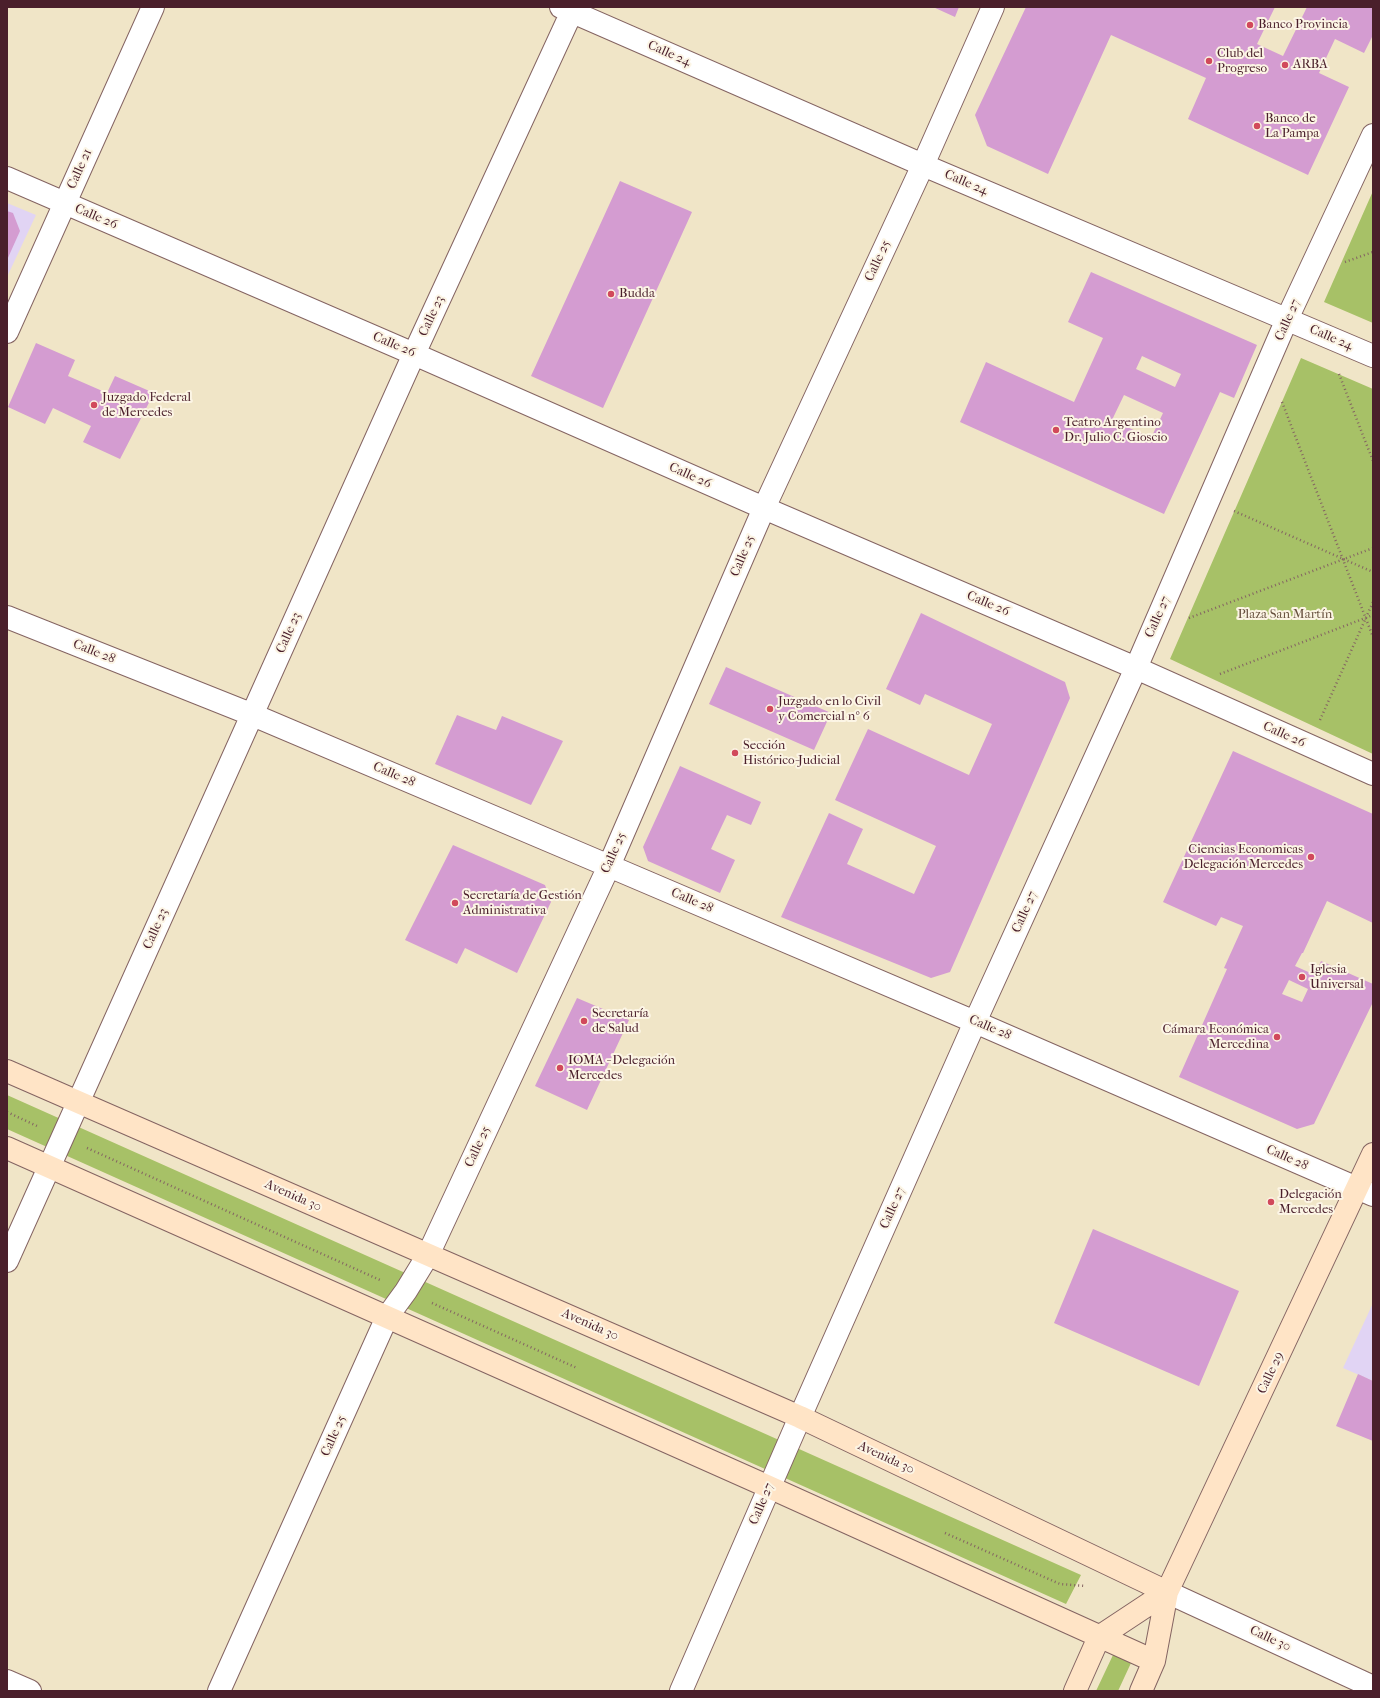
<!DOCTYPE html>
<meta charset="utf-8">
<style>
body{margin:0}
#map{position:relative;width:1380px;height:1698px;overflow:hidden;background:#f0e5c7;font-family:"IM FELL French Canon",serif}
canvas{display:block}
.frame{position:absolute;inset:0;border:8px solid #4a1f2b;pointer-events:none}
</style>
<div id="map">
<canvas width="1380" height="1698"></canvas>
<div class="frame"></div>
</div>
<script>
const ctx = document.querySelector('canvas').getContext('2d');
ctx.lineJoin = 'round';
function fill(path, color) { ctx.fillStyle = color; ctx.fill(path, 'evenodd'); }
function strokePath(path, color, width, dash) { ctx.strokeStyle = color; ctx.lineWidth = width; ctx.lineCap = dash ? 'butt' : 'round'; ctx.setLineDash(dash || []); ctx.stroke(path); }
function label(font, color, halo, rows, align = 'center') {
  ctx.font = font + ' "IM FELL French Canon",serif'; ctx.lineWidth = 4; ctx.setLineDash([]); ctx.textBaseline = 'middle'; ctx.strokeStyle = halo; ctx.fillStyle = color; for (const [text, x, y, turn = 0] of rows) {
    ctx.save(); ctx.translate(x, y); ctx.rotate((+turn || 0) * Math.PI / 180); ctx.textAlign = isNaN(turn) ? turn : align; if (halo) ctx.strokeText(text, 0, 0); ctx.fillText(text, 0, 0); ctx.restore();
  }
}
fill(new Path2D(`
 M7,203L36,215L7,277Z
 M1373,1303V1381L1343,1368Z`), '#e1d4f4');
fill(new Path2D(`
 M1373,191V323L1324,302Z
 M1301,358L1373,389V754L1170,659Z
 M7,1095L1081,1575L1066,1604L7,1129Z
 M1113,1655L1131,1663L1118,1691H1096Z`), '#a7c167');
fill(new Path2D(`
 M933,7H959L955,17Z
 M1026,7H1275L1257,44L1283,56L1307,7H1373V35L1364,53L1335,39L1319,73L1349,87L1308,175L1188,119L1206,78L1111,35L1048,174L987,146L975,115Z
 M620,181L692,212L603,408L531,376Z
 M7,211L13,213L20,231L7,260Z
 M1091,272L1257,345L1234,398L1220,392L1164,514L960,422L986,362L1074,402L1103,338L1068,322ZM1142,356L1181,374L1175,387L1136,369ZM1124,395L1163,413L1151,438L1112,420Z
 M36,343L75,360L68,376L107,393L115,376L154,393L120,459L83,442L91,426L53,408L45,424L8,407Z
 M921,613L1065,682L1070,698L950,972L931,978L781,917L829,813L863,829L847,864L914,894L936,846L835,800L868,729L969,775L992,724L925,694L920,705L886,689Z
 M726,667L831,713L814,750L709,704Z
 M457,715L496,730L502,716L563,741L531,805L435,764Z
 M1233,751L1373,814V923L1327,901L1303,953H1302L1295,966L1315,975L1321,961L1373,984V1002L1314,1124L1297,1129L1179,1077L1227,969L1224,968L1243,926L1221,917L1216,926L1163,902ZM1289,980L1308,989L1302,1002L1282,994Z
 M680,766L761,802L751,825L727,815L711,849L735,860L720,893L648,861L643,847Z
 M453,845L545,885L551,902L517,973L465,948L457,964L405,940Z
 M577,998L629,1020L587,1110L535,1086Z
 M1093,1229L1239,1291L1199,1386L1054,1323Z
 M1358,1374L1373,1381V1441L1336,1426Z`), '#d49cd1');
const street = new Path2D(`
 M561,7L923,165L1373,356
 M7,178L414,354L764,508L1136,668L1373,774
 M7,332L153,7
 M7,617L253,715L609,866L975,1022L1373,1195
 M7,1261L414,354L574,7
 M1167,1592L1373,1687
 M7,1681L30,1691
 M219,1691L387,1317L406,1291L428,1255L609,866L764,508L923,165L993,7
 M681,1691L800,1417L975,1022L1136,668L1287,319L1373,135`);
const secondary = new Path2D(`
 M7,1071L800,1417L1167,1592
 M7,1148L769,1487L1154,1661
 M1075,1691L1099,1637L1167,1592
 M1141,1691L1154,1661L1167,1592L1373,1154`);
strokePath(street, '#846462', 24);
strokePath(secondary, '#846462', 24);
strokePath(new Path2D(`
 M1345,262L1373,252
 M1339,374L1373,461
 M1282,402L1373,637
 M1234,511L1373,572
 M1189,618L1373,548
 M1220,674L1373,615
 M1320,720L1373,602
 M7,1112L37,1126
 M87,1148L380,1280
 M432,1303L577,1368
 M945,1533L1060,1584L1085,1586`), '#846462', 2.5, [1, 3]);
strokePath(street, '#fff', 22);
strokePath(secondary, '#ffe4c6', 22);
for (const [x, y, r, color] of [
 [1250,25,4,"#d1495b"],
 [1209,61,4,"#d1495b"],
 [1285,65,4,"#d1495b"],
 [1257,126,4,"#d1495b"],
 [611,294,4,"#d1495b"],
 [94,405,4,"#d1495b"],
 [1056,430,4,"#d1495b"],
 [770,709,4,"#d1495b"],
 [735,753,4,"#d1495b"],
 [1311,857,4,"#d1495b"],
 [455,903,4,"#d1495b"],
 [1302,977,4,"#d1495b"],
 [584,1021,4,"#d1495b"],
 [1277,1037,4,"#d1495b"],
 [560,1068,4,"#d1495b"],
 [1271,1202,4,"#d1495b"]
]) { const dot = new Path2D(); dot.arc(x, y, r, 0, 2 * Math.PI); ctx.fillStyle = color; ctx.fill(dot); strokePath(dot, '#fcf5e5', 1.5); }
label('13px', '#4a1f2b', '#fcf5e5', [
 ["Banco Provincia",1258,25],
 ["Club del",1217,54],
 ["Progreso",1217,69],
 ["ARBA",1293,65],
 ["Banco de",1265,119],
 ["La Pampa",1265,134],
 ["Budda",619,294],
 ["Juzgado Federal",102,398],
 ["de Mercedes",102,413],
 ["Teatro Argentino",1064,423],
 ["Dr. Julio C. Gioscio",1064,438],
 ["Juzgado en lo Civil",778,702],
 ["y Comercial nº 6",778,717],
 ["Sección",743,746],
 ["Histórico-Judicial",743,761],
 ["Ciencias Economicas",1303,850,"right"],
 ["Delegación Mercedes",1303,865,"right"],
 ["Secretaría de Gestión",463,896],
 ["Administrativa",463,911],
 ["Iglesia",1310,970],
 ["Universal",1310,985],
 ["Secretaría",592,1014],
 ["de Salud",592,1029],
 ["Cámara Económica",1269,1030,"right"],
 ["Mercedina",1269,1045,"right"],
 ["IOMA - Delegación",568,1061],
 ["Mercedes",568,1076],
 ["Delegación",1279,1195],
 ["Mercedes",1279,1210]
], 'left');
label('13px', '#4a1f2b', '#fcf5e5', [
 ["Calle 24",669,54,24],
 ["Calle 21",80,169,-66],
 ["Calle 24",966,183,23],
 ["Calle 26",96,217,23],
 ["Calle 25",878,261,-65],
 ["Calle 23",432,316,-65],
 ["Calle 27",1288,320,-66],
 ["Calle 24",1331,338,23],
 ["Calle 26",394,345,23],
 ["Calle 26",690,476,24],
 ["Calle 25",743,556,-67],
 ["Calle 26",988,604,23],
 ["Calle 27",1158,617,-66],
 ["Calle 23",289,633,-66],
 ["Calle 28",94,652,22],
 ["Calle 26",1284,735,24],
 ["Calle 28",394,775,23],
 ["Calle 25",614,853,-66],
 ["Calle 28",692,901,23],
 ["Calle 27",1025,912,-66],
 ["Calle 23",156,929,-66],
 ["Calle 28",990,1028,23],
 ["Calle 25",478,1147,-65],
 ["Calle 28",1287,1158,24],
 ["Avenida 30",293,1196,24],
 ["Calle 27",893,1208,-66],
 ["Avenida 30",590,1325,24],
 ["Calle 29",1271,1373,-65],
 ["Calle 25",334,1436,-66],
 ["Avenida 30",886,1458,25],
 ["Calle 27",762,1504,-67],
 ["Calle 30",1270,1639,25]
]);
label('13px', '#66503d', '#fcf5e5', [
 ["Plaza San Martín",1285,615]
]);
</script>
